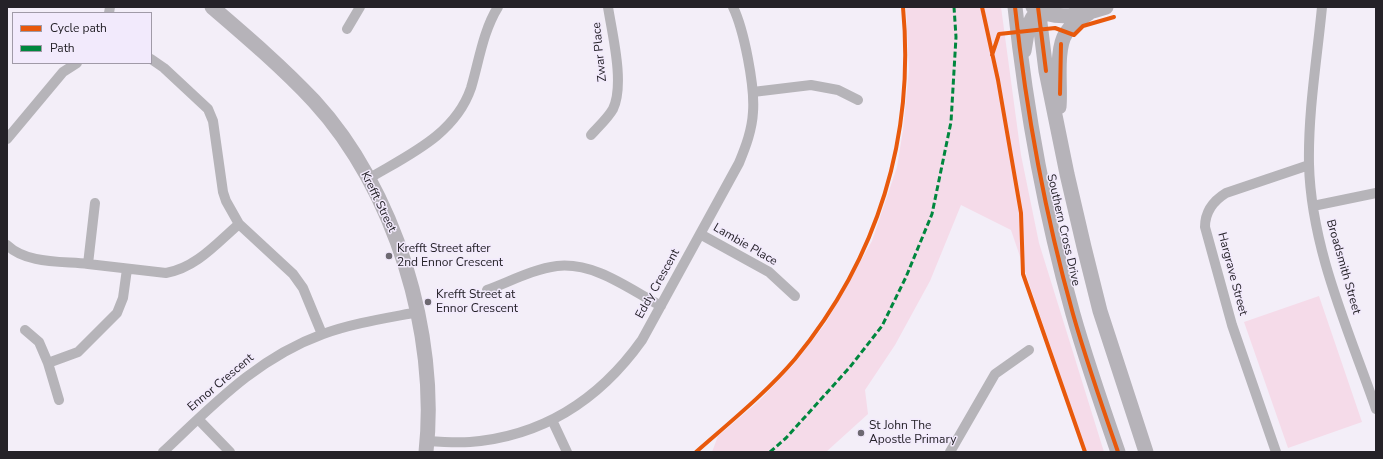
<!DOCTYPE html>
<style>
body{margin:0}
#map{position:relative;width:1383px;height:459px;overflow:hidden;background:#f3eef8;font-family:"Nunito Sans",sans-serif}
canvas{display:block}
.frame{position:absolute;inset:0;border:8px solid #252228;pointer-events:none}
.legend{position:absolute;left:12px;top:12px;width:140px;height:52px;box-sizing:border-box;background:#f2eafc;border:1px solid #a09aa7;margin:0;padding:5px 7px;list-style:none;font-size:12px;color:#252228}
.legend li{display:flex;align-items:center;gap:8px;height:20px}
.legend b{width:20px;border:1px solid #a09aa7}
</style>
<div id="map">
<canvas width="1383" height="459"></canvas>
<div class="frame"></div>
<ul class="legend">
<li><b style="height:5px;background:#e8590c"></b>Cycle path</li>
<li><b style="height:5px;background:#00873e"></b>Path</li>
</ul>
</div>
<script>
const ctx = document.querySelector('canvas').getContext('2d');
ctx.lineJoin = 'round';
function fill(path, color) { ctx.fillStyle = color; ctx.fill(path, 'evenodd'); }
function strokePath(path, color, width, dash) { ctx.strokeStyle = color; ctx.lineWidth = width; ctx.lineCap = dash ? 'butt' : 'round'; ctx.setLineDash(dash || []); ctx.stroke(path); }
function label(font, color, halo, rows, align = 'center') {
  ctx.font = font + ' "Nunito Sans",sans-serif'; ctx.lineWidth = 3; ctx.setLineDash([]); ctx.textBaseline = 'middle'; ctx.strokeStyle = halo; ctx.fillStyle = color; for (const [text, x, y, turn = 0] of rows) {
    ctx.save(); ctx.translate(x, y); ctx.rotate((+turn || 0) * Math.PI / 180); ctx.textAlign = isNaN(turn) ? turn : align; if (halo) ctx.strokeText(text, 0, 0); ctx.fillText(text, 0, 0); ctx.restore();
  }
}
fill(new Path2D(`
 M906,7H1001L1021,155L1039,243L1104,452H1086L1011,230L961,205L930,281L895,345L865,390L868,414L826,452H712L718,436L759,401L794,364L825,324L872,241L897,167L903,130L909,70Z
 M1319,296L1362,422L1288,448L1244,322Z`), '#f5dbe9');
strokePath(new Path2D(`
 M1322,7C1317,59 1308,112 1309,164C1311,249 1349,331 1376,409
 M109,13L110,7
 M347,29L360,7
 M151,59L164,68L208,109L213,121L223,192L226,201L239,224L293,274L303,288L322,334
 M753,92L811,85L838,90L858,100
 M591,135C598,127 608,118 613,109C625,84 612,33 608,7
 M7,139L63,72L77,63
 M368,179C408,155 455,135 471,88C479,61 483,31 498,7
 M95,203L88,264L166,273C196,268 217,243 239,224
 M1313,206L1376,193
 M700,234L769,272L795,296
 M7,245C27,264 62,261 88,264
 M487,290C509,282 533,269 557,266C595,262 629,289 661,306
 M25,330L39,342L48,363
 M59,400L48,363L78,352L117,313L123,298L127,269
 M198,419L230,452
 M552,420L567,452
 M427,441C441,442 456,443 470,442C544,436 600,399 642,340L739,163C746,146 752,130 753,112C755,86 744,30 733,7
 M163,452C213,405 257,358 323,334C353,323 387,318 418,312
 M950,452L995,374L1029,350
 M1276,452L1232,325L1205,227C1205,211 1213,201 1226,193L1309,165`), '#b6b4b9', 10);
strokePath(new Path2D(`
 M212,7C247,37 282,67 314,101C395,189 439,334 426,452
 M1015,7C1026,110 1045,214 1073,314C1086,360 1102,406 1118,452
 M1033,7C1056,22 1081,15 1106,7
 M1038,7L1046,71L1067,174L1084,247L1100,311L1146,452
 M1024,51C1027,36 1027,15 1043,9
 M1059,107C1061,87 1055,50 1066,33C1072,24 1080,19 1089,13`), '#b6b3b9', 15);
strokePath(new Path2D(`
 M770,452L786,438L850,367L882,326L906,277L932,214L951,122L956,37L954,7`), '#00873e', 3, [6, 3]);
strokePath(new Path2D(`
 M982,7L998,80L1021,213L1023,274L1085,452
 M1015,7C1026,110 1045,214 1073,314C1086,360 1102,406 1118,452
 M1038,7L1046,71
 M992,55L999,34L1055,28L1074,35L1083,26L1114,17
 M1060,94L1061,44
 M696,452C730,422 766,393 795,359C878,258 915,137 903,7`), '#e8590c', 4);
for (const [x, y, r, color] of [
 [389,256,4,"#6d6971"],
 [428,302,4,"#6d6971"],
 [861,433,4,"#6d6971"]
]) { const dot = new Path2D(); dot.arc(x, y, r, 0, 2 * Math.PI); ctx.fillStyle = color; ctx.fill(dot); strokePath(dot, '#f2eafc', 1.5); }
label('12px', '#252228', '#f2eafc', [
 ["Zwar Place",600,52,-96],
 ["Krefft Street",378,202,64],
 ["Southern Cross Drive",1063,230,77],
 ["Lambie Place",745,245,30],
 ["Broadsmith Street",1343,267,74],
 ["Hargrave Street",1232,274,75],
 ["Eddy Crescent",658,284,-61],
 ["Ennor Crescent",221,383,-40]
]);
label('12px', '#252228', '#f2eafc', [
 ["Krefft Street after",397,249],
 ["2nd Ennor Crescent",397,263],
 ["Krefft Street at",436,295],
 ["Ennor Crescent",436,309],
 ["St John The",869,426],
 ["Apostle Primary",869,440]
], 'left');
</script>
